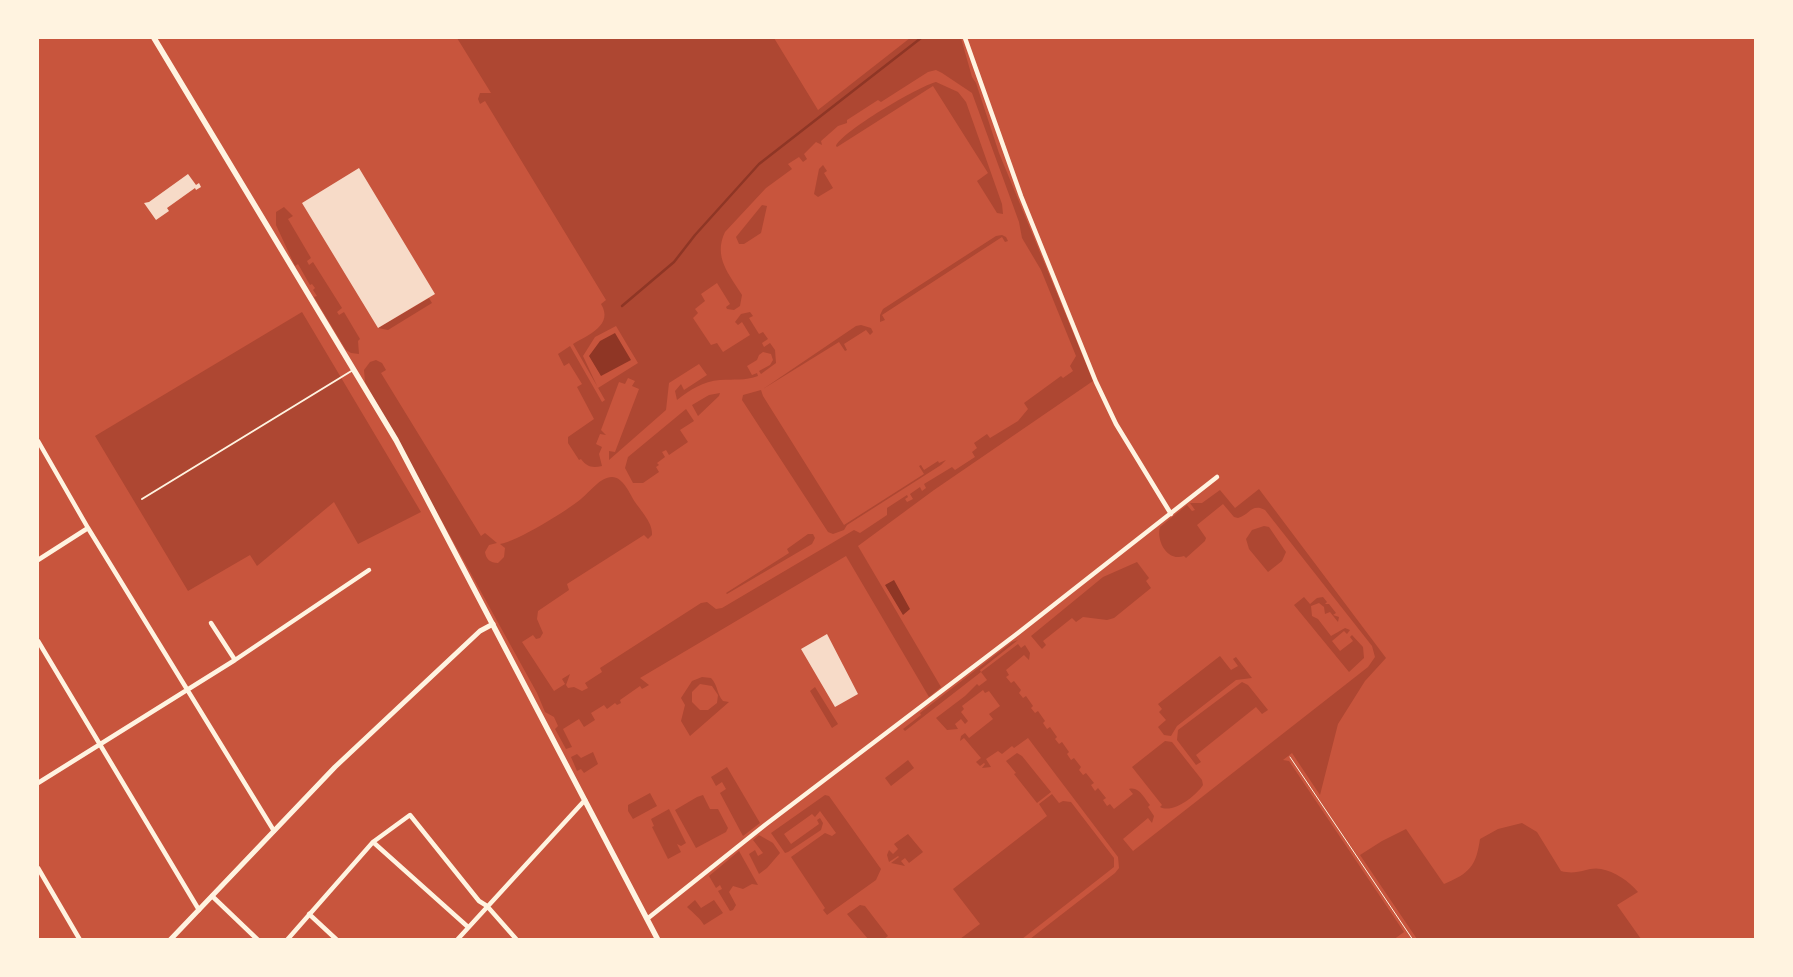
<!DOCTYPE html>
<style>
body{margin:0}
#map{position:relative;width:1793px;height:977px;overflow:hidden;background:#c8553d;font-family:"PT Sans",sans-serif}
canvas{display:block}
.frame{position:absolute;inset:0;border:39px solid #fff3e0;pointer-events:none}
</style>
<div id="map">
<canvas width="1793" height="977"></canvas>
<div class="frame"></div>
</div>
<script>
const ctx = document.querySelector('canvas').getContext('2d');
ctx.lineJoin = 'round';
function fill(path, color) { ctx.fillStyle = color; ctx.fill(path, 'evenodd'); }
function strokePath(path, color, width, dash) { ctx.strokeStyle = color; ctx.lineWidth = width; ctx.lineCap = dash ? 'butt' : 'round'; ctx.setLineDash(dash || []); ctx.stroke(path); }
fill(new Path2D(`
 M457,38H774L818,110L910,38H961L972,77L976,83L999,153L1093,381L934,490L858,546L941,687L929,697L846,556L640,678L649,685L642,689L640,686L620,700L621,703L617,705L615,703L607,709L604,705L591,713L595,720L584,727L579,719L563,729L572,747L566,749L555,729L558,726L554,717L545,712L537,693L365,382L364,370L370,362L376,360L382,363L386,370L381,373L481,536L485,533L497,543L489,545L485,552C486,559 490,563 498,563L504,557L505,548L500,544C516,542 568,510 581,499C590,492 600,477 612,477C623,477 630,494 635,502C641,511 653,523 652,535L648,539L644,535L567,584L569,590L538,611L537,619L543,633L540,638L536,639L533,635L522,642L554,691L565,684L562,679L570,674L566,685L568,688L574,687L582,691L588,688L585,683L602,672L600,668L701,603L707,602L716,609L722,608L854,530L860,533L887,515V508L907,495L908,497L905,499L907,502L913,499L910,494L920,487L922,491L926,488L924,484L952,467L955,470L975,457L972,452L977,448L974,443L987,434L990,438L1018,421L1028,409L1024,403L1061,376L1063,378L1073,371L1070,366L1076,356L1041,270L1022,238L1019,222L972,93L942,73L936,70L928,72L881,102L878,100L847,120V123L838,126L821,141L822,145L816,142L804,154L807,159L803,162L799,157L788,164L792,169L766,188L725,232C713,257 729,274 742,295L740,306L734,310L727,309L726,307L730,304L717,283L701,294L705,301L695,309L698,313L693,318L711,345L717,343L723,352L750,335L742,322L738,325L735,322L741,314L750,312L753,316L749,318L759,334L763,332L768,339L762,343L764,347L770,343L775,350L776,363L761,374L759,371L770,365L773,360L771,354L763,352L759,355L757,360L747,366L752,375L757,373L758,376C745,381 734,379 720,380C703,381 690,390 677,400L675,391L681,384L684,390L707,375L699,364L669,383L666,410L609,460V451L615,452L639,389L632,386L635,381L628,378L625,384L619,382L601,430L606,435L600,434L596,444L602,447L599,454L602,466C592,468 587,467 581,459L579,460L568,443V437L594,419L577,387L582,384L569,363L564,366L558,354L570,346L602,402L605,400L573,344C588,335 614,325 601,304L606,300L485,101L480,104L478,99L480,93H491ZM616,326L638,363L598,388L583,356L595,337Z
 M936,82L958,92L966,102L1002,204L1003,214L997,213L977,181L988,173L933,86L837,147L836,146C841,132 919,86 936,82Z
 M823,165L827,171L824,173L833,188L818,197L814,194L819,169Z
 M762,205L767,206L761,233L744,244H739L736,237Z
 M284,207L293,216L288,219L311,258L307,261L309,265L313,262L342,308L337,312L339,315L344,312L360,339L358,341L359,354L351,353L346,350L314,297L317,296L313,290L315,288L312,284L310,285L298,264L295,266L276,225V212Z
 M1002,235L1006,237L1008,241L1005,242L1002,237L882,315L885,320L880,322V315L883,309L996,236Z
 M429,298L432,303L388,330L378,328Z
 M302,312L421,512L358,544L334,502L257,566L250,555L188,591L95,436Z
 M861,325L871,328L873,332L870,335L866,330L844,344L847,350L845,351L839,342L763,389L856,326Z
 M761,390L763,396L844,525L924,474L919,466L921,465L924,470L938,461L939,463L946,460L941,465L847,525L844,530L833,534L828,532L742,400L743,395Z
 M720,393L719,396L698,416L692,405L709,395Z
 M686,409L694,421L680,430L688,442L669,455L666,450L662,452L665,457L657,463L659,465L656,467L659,472L643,483H633L625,468L628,457Z
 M1259,489L1386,658L1365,681L1338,724L1320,795L1292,753L1283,760L1289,761L1404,932L1393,940L1030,939L1115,873L1119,868L1118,857L1028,738L1014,748L1012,746L1002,754L998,751L986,759L991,767L982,768L985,764L984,763L980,766L976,762L981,758L964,738L960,741L961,736L965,733L969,738L993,719L989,714L1000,706L989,691L985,693L983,690L962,706L964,709L961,712L968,721L965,724L961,719L955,724L958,729L947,730L936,718L965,696L977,684L979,686L987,680L981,672L905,731L903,729L921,715L920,713L1012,642L1018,640L980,670L981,672L1018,644L1021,648L1025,645L1030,653L1029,660L1024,655L1006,670L1009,675L1006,677L1011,683L1014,681L1021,690L1019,693L1023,698L1026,696L1033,706L1031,708L1035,713L1038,711L1045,721L1043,723L1047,729L1050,727L1057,737L1055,739L1059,744L1062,742L1069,752L1067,754L1071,760L1074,758L1081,767L1079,770L1083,775L1086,773L1094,783L1091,785L1095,791L1098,788L1106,798L1103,800L1107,806L1110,804L1114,809L1133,794L1129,789C1139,786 1144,798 1150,805L1148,807L1154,816L1152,823L1148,818L1123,839L1133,851L1368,667L1375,657L1372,646L1265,510C1251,503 1250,515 1238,518L1234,517L1223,504L1197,525L1206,538L1205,541L1186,558L1184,556C1168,562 1156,542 1160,527L1187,505L1192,511L1195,510L1190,503H1202L1220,490L1235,508Z
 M1264,526L1269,527L1286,552L1282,561L1268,572L1249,549L1246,539L1252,530Z
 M808,534H813L815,538L812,544L727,594L726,593L789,553L787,549Z
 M1137,562L1149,578L1146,581L1151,588L1114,618L1107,620L1083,617L1076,622L1072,618L1043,641L1046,645L1042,649L1031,636L1103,577Z
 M1304,597L1310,604L1317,598L1323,597L1327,602L1325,604H1329L1336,613L1333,615L1339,617L1338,622L1330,612L1325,614L1324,607L1319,603L1311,606L1312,616L1318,619L1331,636L1345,628L1350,630L1347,634L1344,631L1332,641L1340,651L1353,641L1350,637L1352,635L1363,647L1364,658L1349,672L1294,605Z
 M1220,656L1231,670L1238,666L1233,659L1236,657L1252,678L1236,680L1177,726L1171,736L1164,735L1158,727L1166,720L1159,712L1162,709L1158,704Z
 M702,677L711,678C718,685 717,695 723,701L729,702L690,736L681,721L685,705L681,698L692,681ZM700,684L712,686L718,695L717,703L708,710H700L692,702V692Z
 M1242,682L1248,685L1268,710L1262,714L1256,707L1196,755L1201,762L1196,765L1177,740L1178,730Z
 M815,687L838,724L832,728L810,691Z
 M1165,741L1172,742L1202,780L1203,785C1196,796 1173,814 1160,807L1162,805L1132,767Z
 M593,752L598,764L584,773L581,769L577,771L571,757L577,754L581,758Z
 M1017,753L1022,756L1051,792L1037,803L1014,774L1016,773L1006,761Z
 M908,760L914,768L891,786L885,778Z
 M727,767L760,823L743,836L720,793L726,789L722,782L716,786L711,777Z
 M650,793L657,806L633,819L628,811V805Z
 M1052,794L1059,803L1063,801L1071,802L1114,858V867L1022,939H960L980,924L953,889L1047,816L1039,804Z
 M703,795L710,809H718L728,828L726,832L696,848L675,810L697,797Z
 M825,795L829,796L881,869L876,880L827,915L823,910L825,908L791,857L825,833L832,836L836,833L820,811L815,817L812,814L784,834L791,844L819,824L817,820L820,818L823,823L821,830L788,852L785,853L771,833Z
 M669,809L686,843L681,846L677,844L681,852L668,859L652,827L654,826L651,819Z
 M1522,823L1537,832L1561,871C1579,876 1588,866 1601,869C1614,871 1630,882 1638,892L1617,905L1641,939H1417L1360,855L1382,841L1406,829L1444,884C1470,873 1476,866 1480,839L1498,829Z
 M908,834L923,852L909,863L905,858L901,861L905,866L891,863L899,857L898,856L889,862L887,855L889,850L893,854L898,849L894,844Z
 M759,835L773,843L780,853L767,868L759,874L749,854L755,850L758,856L763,853L753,840Z
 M739,851L758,885L752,884L743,889L733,886L729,892L736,905L733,910L730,911L718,891L722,889L720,885L716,888L709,876Z
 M695,900L701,908L714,900L723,913L704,925C700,918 693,913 687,907Z
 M860,905L865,906L888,936L884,939H868L847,914Z`), '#ae4732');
fill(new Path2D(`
 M615,333L631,360L601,376L589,356L600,341Z
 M894,580L910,609L903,615L885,585Z`), '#8f3625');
strokePath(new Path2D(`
 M622,306L674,262L695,235L759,164L921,38`), '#8f3625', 2.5);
fill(new Path2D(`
 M359,168L435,294L378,328L302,203Z
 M188,174L196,185L199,183L201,187L196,190L195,188L167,208L169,211L156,220L144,203L149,202Z
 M827,634L858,694L835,707L801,649Z`), '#f7dbc8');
strokePath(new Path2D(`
 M1290,757L1413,940`), '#fff3e0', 1);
strokePath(new Path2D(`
 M142,499L353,370`), '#fff3e0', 2);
strokePath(new Path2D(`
 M965,38L1021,196L1096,382L1116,424L1171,514
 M38,441L88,528L274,831
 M38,560L88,528
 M211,623L235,660
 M38,641L199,910
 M38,783L235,660L369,570
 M373,842L468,927
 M38,868L80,940
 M212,896L258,940
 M309,914L337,940
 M647,919L765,825L1018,633L1217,477
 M287,940L373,842L410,815L479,901L487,906L517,940
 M457,940L585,800`), '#fff3e0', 4.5);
strokePath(new Path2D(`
 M170,940L335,767L480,631L493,624`), '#fff3e0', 5);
strokePath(new Path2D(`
 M154,38L396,440L658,940`), '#fff3e0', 5.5);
</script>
